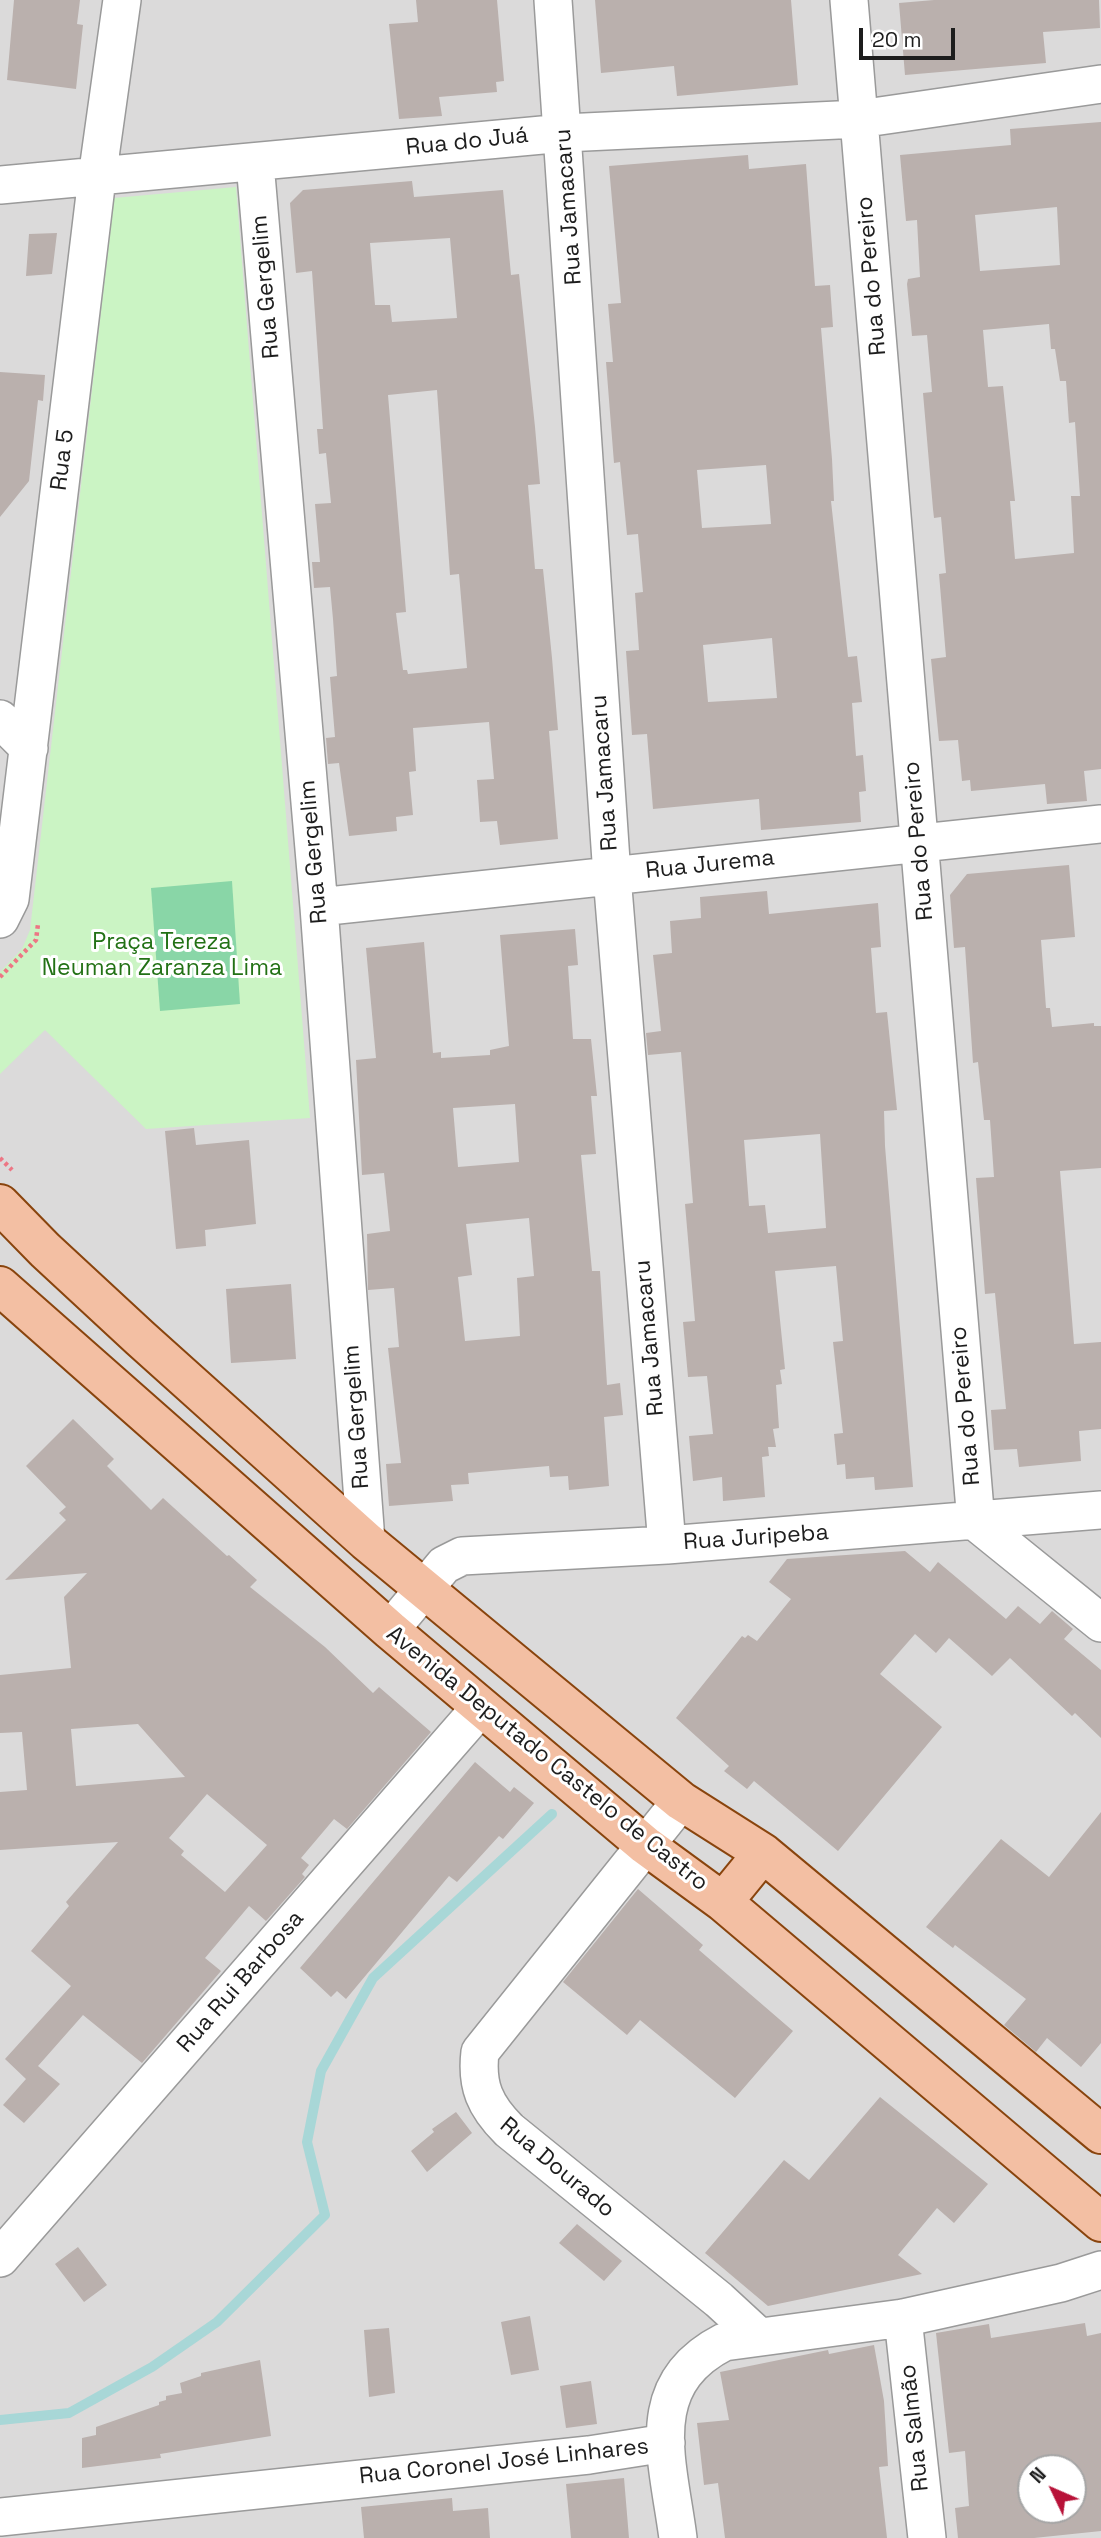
<!DOCTYPE html>
<meta charset="utf-8">
<style>
body{margin:0}
#map{position:relative;width:1101px;height:2538px;overflow:hidden;background:#ede8e4;font-family:"Space Grotesk",sans-serif}
canvas{display:block}
.north{position:absolute;left:1017px;top:2454px;width:70px;height:70px;box-sizing:border-box;background:#fff;border:2px solid #a5a5a5;border-radius:50%;rotate:314deg;font-size:19px;font-weight:700;line-height:28px;text-align:center;color:#1d1d1d}
.north::after{content:'';display:block;margin:auto;width:24px;height:32px;background:#b81238;clip-path:polygon(50% 0,100% 100%,50% 72%,0 100%)}
.scale{position:absolute;left:859px;top:28px;width:96px;height:32px;box-sizing:border-box;border:4px solid #1d1d1d;border-top:0;padding-left:9px;font-size:21px;line-height:24px;white-space:nowrap;color:#1d1d1d;-webkit-text-stroke:5px #fff;paint-order:stroke}
</style>
<div id="map">
<canvas width="1101" height="2538"></canvas>
<div class="north">N</div>
<div class="scale">20 m</div>
</div>
<script>
const ctx = document.querySelector('canvas').getContext('2d');
ctx.lineJoin = 'round';
function fill(path, color) { ctx.fillStyle = color; ctx.fill(path, 'evenodd'); }
function strokePath(path, color, width, dash) { ctx.strokeStyle = color; ctx.lineWidth = width; ctx.lineCap = dash ? 'butt' : 'round'; ctx.setLineDash(dash || []); ctx.stroke(path); }
function label(font, color, halo, rows, align = 'center') {
  ctx.font = font + ' "Space Grotesk",sans-serif'; ctx.lineWidth = 6; ctx.setLineDash([]); ctx.textBaseline = 'middle'; ctx.strokeStyle = halo; ctx.fillStyle = color; for (const [text, x, y, turn = 0] of rows) {
    ctx.save(); ctx.translate(x, y); ctx.rotate((+turn || 0) * Math.PI / 180); ctx.textAlign = isNaN(turn) ? turn : align; if (halo) ctx.strokeText(text, 0, 0); ctx.fillText(text, 0, 0); ctx.restore();
  }
}
fill(new Path2D(`
 M0,0H1101V2538H0ZM1031,2468H1073V2510H1031Z`), '#dbdada');
fill(new Path2D(`
 M236,187L310,1118L146,1129L45,1030L0,1074V972L22,949L30,930L114,198Z`), '#cbf4c4');
fill(new Path2D(`
 M232,881L240,1004L160,1011L151,888Z`), '#89d6a7');
strokePath(new Path2D(`
 M0,2420L69,2413L152,2367L217,2322L325,2215L307,2142L321,2071L373,1978L552,1814`), '#a8d7d7', 10);
fill(new Path2D(`
 M14,0H80L77,24L83,25L76,89L7,80Z
 M416,0H497L504,81L496,82L497,92L439,97L442,116L399,119L389,24L418,22Z
 M595,0H791L798,85L677,96L674,66L601,73Z
 M934,0H1099L1100,28L1043,32L1046,63L905,75L899,3Z
 M1101,122V769L1084,771L1087,801L1047,804L1045,784L971,791L970,780L962,781L958,740L939,741L931,659L946,657L939,574L946,573L941,517L934,518L933,509L923,393L932,392L927,335L912,336L907,284L908,279L920,277L917,220L906,221L900,155L1011,145L1010,129ZM1057,207L1060,265L980,271L975,215ZM1049,324L1051,349H1055L1060,381H1066L1069,423L1075,422L1080,496H1071L1074,553L1015,559L1010,501H1015L1003,386L988,387L983,330Z
 M748,155L749,169L806,164L815,286L830,285L833,327L821,328L832,459L834,501H831L848,657L857,656L862,702L852,703L856,756L863,755L866,791L859,792L861,822L761,830L759,799L653,809L647,734L632,735L626,651L639,650L635,593L643,592L638,534L627,535L620,462L614,463L606,362H613L608,304L621,303L609,166ZM766,465L771,524L702,528L697,470ZM772,638L777,698L708,702L703,645Z
 M412,181L414,197L503,190L511,275L519,274L535,427L540,484L528,485L535,569H543L552,658L558,730L549,731L558,839L500,845L497,821L480,822L477,780L494,779L489,722L413,728L416,771L409,772L413,815L396,817L397,831L349,836L339,763L328,764L326,738L335,737L330,677L337,676L333,619L330,587L314,588L312,562H320L315,504L331,503L326,453L319,454L317,429H323L312,271L296,273L290,203L303,190ZM450,238L457,318L392,322L390,305H375L370,243ZM437,390L450,575L459,574L467,668L408,674L407,670H403L396,613L406,612L388,395Z
 M57,233L52,274L26,276L29,234Z
 M0,372L45,375L43,401L38,400L29,481L0,517Z
 M1069,865L1075,937L1041,940L1046,1008H1050L1052,1027L1094,1023V1026H1101V1168L1060,1171L1074,1344L1101,1342V1429L1079,1431L1081,1461L1019,1467L1017,1449L994,1450L991,1410L1006,1409L995,1293L985,1294L976,1178L994,1177L990,1120H984L978,1062L973,1063L965,947L954,948L950,895L967,874Z
 M767,891L769,914L878,903L881,947L871,948L876,1013L887,1012L897,1110L884,1111L885,1146L913,1487L875,1490L874,1477L846,1479L845,1464L837,1465L834,1434L843,1433L833,1342L843,1341L836,1266L775,1271L785,1369L780,1370L782,1384L776,1385L779,1428L773,1429L776,1447H768L769,1456L762,1457L765,1497L723,1501L722,1477L693,1481L689,1436L713,1434L707,1376L688,1377L683,1322L695,1321L685,1204L693,1203L681,1052L648,1055L646,1033L661,1031L653,955L672,953L670,921L701,918L700,897ZM820,1134L826,1228L768,1233L765,1205L749,1206L744,1140Z
 M575,929L578,965L568,966L573,1039H591L597,1096H591L596,1154L581,1155L592,1271H600L607,1385L620,1383L623,1415L604,1417L609,1486L569,1490L568,1476L550,1477L549,1466L468,1473L469,1484L451,1485L453,1501L389,1506L386,1464L401,1463L388,1348L399,1347L394,1288L368,1290L367,1234L390,1231L384,1173L362,1175L356,1060L376,1058L366,948L424,942L433,1053L441,1052V1058L490,1055V1050L509,1046L500,935ZM515,1104L519,1162L458,1167L453,1108ZM529,1218L534,1276L517,1278L520,1336L465,1341L458,1277L472,1275L466,1224Z
 M194,1128L196,1145L249,1140L256,1224L205,1230L206,1246L176,1249L165,1131Z
 M291,1284L296,1359L231,1363L226,1289Z
 M73,1419L114,1459L107,1466L151,1510L163,1498L227,1556L229,1555L257,1580L250,1587L325,1647L373,1693L379,1687L431,1732L347,1829L334,1819L301,1858L309,1865L302,1874L305,1877L266,1921L249,1906L205,1958L221,1971L142,2063L83,2015L38,2066L60,2084L24,2123L3,2105L26,2079L5,2059L71,1986L31,1951L69,1906L66,1902L118,1842L0,1850V1792L27,1790L22,1732L0,1733V1675L71,1668L64,1597L87,1573L5,1580L66,1520L59,1513L66,1507L26,1466ZM138,1724L185,1777L76,1786L71,1729ZM207,1794L267,1845L225,1892L181,1855L184,1851L169,1838Z
 M905,1551L930,1572L938,1562L1006,1619L1018,1606L1040,1624L1052,1611L1073,1629L1064,1639L1101,1670V1738L1075,1713L1072,1716L1010,1658L992,1676L949,1638L936,1653L915,1634L880,1674L942,1727L838,1851L754,1781L747,1789L724,1771L729,1766L676,1718L742,1636L745,1638L748,1635L757,1641L791,1599L769,1582L787,1559Z
 M475,1762L510,1792L514,1787L534,1803L503,1839L499,1836L457,1882L449,1876L346,1999L337,1991L331,1997L300,1968Z
 M1101,1812V2043L1081,2067L1047,2038L1036,2052L1004,2025L1026,1999L955,1945L953,1948L926,1927L1001,1839L1049,1877Z
 M638,1889L703,1945L699,1950L793,2031L735,2098L640,2020L627,2035L563,1982Z
 M880,2097L988,2184L954,2223L937,2208L898,2255L922,2274L768,2306L705,2253L784,2160L809,2180Z
 M456,2112L472,2133L427,2172L411,2151L434,2132L432,2129Z
 M577,2224L622,2261L604,2281L559,2243Z
 M78,2247L107,2285L84,2302L55,2264Z
 M530,2316L539,2370L511,2375L501,2322Z
 M1085,2323L1087,2336L1101,2333V2531L1034,2538H958L955,2508L969,2506L965,2451L949,2453L936,2333L989,2324L991,2338ZM1031,2468H1073V2510H1031Z
 M389,2328L395,2393L369,2397L364,2330Z
 M874,2345L884,2401L888,2466L879,2467L887,2538H725L718,2483L704,2485L697,2423L729,2420L720,2372L828,2350L829,2354Z
 M260,2360L271,2436L160,2454L161,2458L82,2468V2438L96,2435V2427L159,2405V2402L166,2400V2396L182,2393L180,2383L201,2376V2373Z
 M591,2381L597,2424L566,2428L560,2386Z
 M624,2478L629,2538H571L566,2484Z
 M452,2498L453,2511L488,2508L490,2538H364L361,2507Z`), '#bab0ad');
const minor = new Path2D(`
 M553,0L612,876L667,1545
 M849,0L976,1522L1101,1623
 M255,163L319,907L366,1541
 M0,185L564,133L859,119L1101,84
 M0,719L29,748
 M319,907L1101,824
 M0,919L10,899L97,178L122,0
 M390,1630L444,1565L462,1556L667,1545L1101,1510
 M681,1801L480,2052C476,2086 485,2106 509,2130L719,2300L757,2335
 M0,2258L481,1707
 M903,2318L927,2538
 M0,2517L589,2455L666,2443
 M678,2538C668,2460 640,2385 724,2342L903,2318L1061,2283L1101,2270`);
const major = new Path2D(`
 M0,1204L45,1250L140,1338L366,1541L681,1801L763,1853L1101,2134
 M0,1286L390,1630L645,1845L723,1902L1101,2222
 M723,1902L763,1853`);
strokePath(minor, '#9a9a9a', 40);
strokePath(major, '#89440d', 42);
strokePath(new Path2D(`
 M0,977L36,940L38,924
 M0,1158L12,1170`), '#ed7684', 4.5, [3.5, 3.5]);
strokePath(minor, '#fff', 37);
strokePath(major, '#f3bfa3', 38);
label('23px', '#1d1d1d', '#fff', [
 ["Rua do Juá",467,142,-6],
 ["Rua Jamacaru",569,207,-94],
 ["Rua do Pereiro",872,276,-95],
 ["Rua Gergelim",266,287,-95],
 ["Rua 5",63,460,-83],
 ["Rua Jamacaru",605,773,-94],
 ["Rua do Pereiro",919,841,-95],
 ["Rua Gergelim",314,852,-95],
 ["Rua Jurema",710,865,-6],
 ["Rua Jamacaru",650,1338,-95],
 ["Rua do Pereiro",966,1406,-95],
 ["Rua Gergelim",357,1417,-94],
 ["Rua Juripeba",756,1538,-4],
 ["Avenida Deputado Castelo de Castro",547,1759,39],
 ["Rua Rui Barbosa",241,1982,-49],
 ["Rua Dourado",557,2168,40],
 ["Rua Salmão",915,2428,-96],
 ["Rua Coronel José Linhares",504,2462,-6]
]);
label('23px', '#227115', '#fff', [
 ["Praça Tereza",162,943],
 ["Neuman Zaranza Lima",162,969]
]);
</script>
